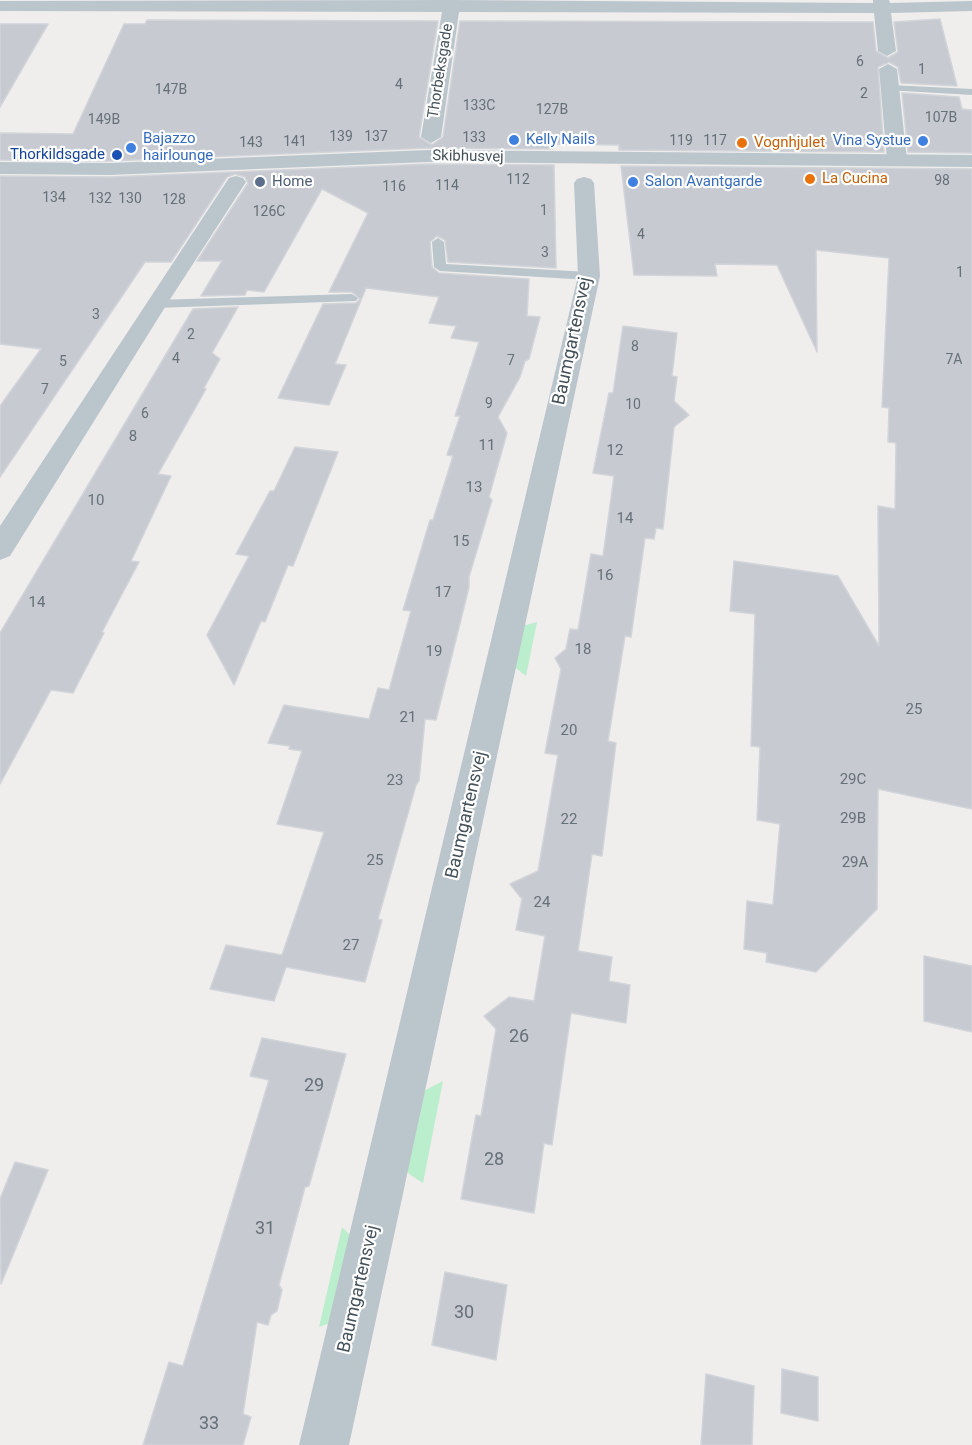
<!DOCTYPE html>
<style>
body{margin:0}
canvas{display:block;background:#f0eded}
</style>
<canvas width="972" height="1445"></canvas>
<script>
const ctx = document.querySelector('canvas').getContext('2d');
ctx.lineJoin = 'round';
function fill(path, color) { ctx.fillStyle = color; ctx.fill(path, 'evenodd'); }
function strokePath(path, color, width, dash) { ctx.strokeStyle = color; ctx.lineWidth = width; ctx.lineCap = dash ? 'butt' : 'round'; ctx.setLineDash(dash || []); ctx.stroke(path); }
function label(font, color, halo, rows, align = 'center') {
  ctx.font = font + ' Roboto,sans-serif'; ctx.lineWidth = 4.5; ctx.setLineDash([]); ctx.textBaseline = 'middle'; ctx.strokeStyle = halo; ctx.fillStyle = color; for (const [text, x, y, turn = 0] of rows) {
    ctx.save(); ctx.translate(x, y); ctx.rotate((+turn || 0) * Math.PI / 180); ctx.textAlign = isNaN(turn) ? turn : align; if (halo) ctx.strokeText(text, 0, 0); ctx.fillText(text, 0, 0); ctx.restore();
  }
}
fill(new Path2D(`
 M537,622L526,676L507,661L512,629Z
 M443,1081L423,1183L409,1174L402,1161L414,1096Z
 M342,1227L357,1242L338,1320L319,1327Z`), '#bec');
const building = new Path2D(`
 M940,19L957,86L901,83L898,67L889,62L878,67L884,152L619,150V145L553,144V149L428,148L109,161L0,160V133L73,134L124,24H145L147,20L438,21L419,137L432,145L443,137L460,21L873,22L876,51L888,58L898,52L894,22Z
 M0,24H48L0,107Z
 M902,93L959,97L962,109L972,110V153L908,152Z
 M428,164L554,165L556,268L448,262L445,240L437,236L430,242L432,267L439,273L529,279L527,316L540,317L529,359L525,361L520,377L498,417L507,433L489,497L492,500L469,577V587L436,720L425,719L419,781L416,785L378,919L382,920L365,982L286,967L274,1001L210,989L226,945L282,955L324,832L277,824L302,751L289,749L290,746L268,743L284,705L369,719L378,688L389,690L411,611L403,610L430,520H433L453,456L447,455L460,416H455L479,342L451,338L456,326L429,323L439,297L366,288L335,364L346,365L329,405L278,398L323,304L356,303L360,299L352,292H329L368,213L322,189L264,292L247,290L245,295L201,296L222,261H197L248,183L245,177L235,174L227,177L171,262H145L0,477V406L41,349L0,344V176L109,177Z
 M621,166L972,169V809L878,789L877,909L816,972L766,962L767,953L744,949L747,901L773,905L780,824L757,820L760,747L751,746L755,614L730,611L734,561L838,576L879,646L878,506L895,509L896,443L888,442L889,408L882,407L889,258L816,250L817,352L777,265L715,264L717,276L634,275Z
 M238,307L212,353L220,359L204,388L206,389L158,474L171,476L131,561L139,562L102,632L104,633L73,693L51,690L0,784V633L193,309Z
 M623,326L677,333L672,376L677,377L674,401L689,415L674,427L663,529L656,528L654,539L645,538L631,637L625,636L608,741L616,743L602,856L592,854L578,951L612,957L609,981L630,985L626,1023L571,1013L552,1145L544,1143L534,1213L461,1199L476,1115L481,1116L496,1029L484,1016L509,997L534,1001L545,936L516,930L522,899L510,884L538,871L558,755L545,753L561,669L555,658L566,649L570,629L578,630L591,554L603,556L614,476L593,473L609,393H613Z
 M295,447L338,452L293,566L288,565L265,622L261,621L234,685L207,635L249,556L236,554L270,491H274Z
 M924,956L972,966V1032L924,1021Z
 M262,1038L346,1054L309,1186L305,1187L279,1285L282,1290L277,1311L271,1315L268,1325L257,1322L243,1414L251,1417L243,1445H143L169,1362L183,1366L269,1080L250,1076Z
 M15,1162L48,1170L1,1284L0,1199Z
 M445,1272L507,1285L496,1360L432,1345Z
 M782,1369L818,1377V1421L781,1413Z
 M706,1374L754,1386L752,1445H701Z`);
fill(building, '#c7cad0');
strokePath(building, '#d1d4d9', 1.5);
fill(new Path2D(`
 M890,85L972,89V95L886,90V86Z
 M438,238L444,242L446,264L589,272L595,276L589,280L440,271L434,267L432,242Z
 M352,294L358,298L356,301L155,308L149,304L155,300Z`), '#bbc6cc');
fill(new Path2D(`
 M452,0L869,3H873V0H889L890,3L972,1V11L891,13L896,51L887,56L878,51L874,13L459,12L441,137L431,143L421,137L442,12L0,11V1Z
 M888,64L897,69L907,160L904,164H890L887,160L879,69Z
 M236,176L243,178L246,182L167,304L10,556L0,560V526L229,178Z
 M584,177L591,179L594,183L600,276L349,1445H299L578,276L574,183L577,179Z`), '#bbc6cc');
fill(new Path2D(`
 M428,150L972,155V167L428,162L109,175L0,174V162L109,163Z`), '#bbc6cc');
for (const [x, y, r, color] of [
 [514,140,6,"#3f7fe0"],
 [923,141,6,"#3f7fe0"],
 [742,143,6,"#e8710a"],
 [131,148,6,"#3f7fe0"],
 [117,155,6,"#1a4fb4"],
 [810,179,6,"#e8710a"],
 [260,182,6,"#5c6f8a"],
 [633,182,6,"#3f7fe0"]
]) { const dot = new Path2D(); dot.arc(x, y, r, 0, 2 * Math.PI); ctx.fillStyle = color; ctx.fill(dot); strokePath(dot, '#fff', 2); }
label('14px', '#667078', null, [
 ["6",860,62],
 ["1",922,70],
 ["4",399,85],
 ["147B",171,90],
 ["2",864,94],
 ["133C",479,106],
 ["127B",552,110],
 ["107B",941,118],
 ["149B",104,120],
 ["139",341,137],
 ["137",376,137],
 ["133",474,138],
 ["119",681,141],
 ["117",715,141],
 ["141",295,142],
 ["143",251,143],
 ["112",518,180],
 ["98",942,181],
 ["114",447,186],
 ["116",394,187],
 ["134",54,198],
 ["132",100,199],
 ["130",130,199],
 ["128",174,200],
 ["1",544,211],
 ["126C",269,212],
 ["4",641,235],
 ["3",545,253],
 ["1",960,273],
 ["3",96,315],
 ["2",191,335],
 ["8",635,347],
 ["4",176,359],
 ["7A",954,360],
 ["7",511,361],
 ["5",63,362],
 ["7",45,390],
 ["9",489,404],
 ["10",633,405],
 ["6",145,414]
]);
label('15px', '#46525a', '#fff', [
 ["Thorbeksgade",441,71,-81],
 ["Skibhusvej",468,157,1]
]);
label('15px', '#366cbe', '#fff', [
 ["Bajazzo",143,139],
 ["hairlounge",143,156],
 ["Kelly Nails",526,140],
 ["Vina Systue",911,141,"right"],
 ["Salon Avantgarde",645,182]
], 'left');
label('15px', '#c56008', '#fff', [
 ["Vognhjulet",754,143],
 ["La Cucina",822,179]
], 'left');
label('15px', '#164399', '#fff', [
 ["Thorkildsgade",105,155]
], 'right');
label('15px', '#4e5e75', '#fff', [
 ["Home",272,182]
], 'left');
label('15px', '#667078', null, [
 ["8",133,437],
 ["11",487,446],
 ["12",615,451],
 ["13",474,488],
 ["10",96,501],
 ["14",625,519],
 ["15",461,542],
 ["16",605,576],
 ["17",443,593],
 ["14",37,603],
 ["18",583,650],
 ["19",434,652],
 ["25",914,710],
 ["21",408,718],
 ["20",569,731],
 ["29C",853,780],
 ["23",395,781],
 ["29B",853,819],
 ["22",569,820],
 ["25",375,861],
 ["29A",855,863],
 ["24",542,903],
 ["27",351,946]
]);
label('18px', '#46525a', '#fff', [
 ["Baumgartensvej",573,341,-78],
 ["Baumgartensvej",467,815,-77],
 ["Baumgartensvej",359,1289,-77]
]);
label('18px', '#667078', null, [
 ["26",519,1037],
 ["29",314,1086],
 ["28",494,1160],
 ["31",265,1229],
 ["30",464,1313],
 ["33",209,1424]
]);
</script>
